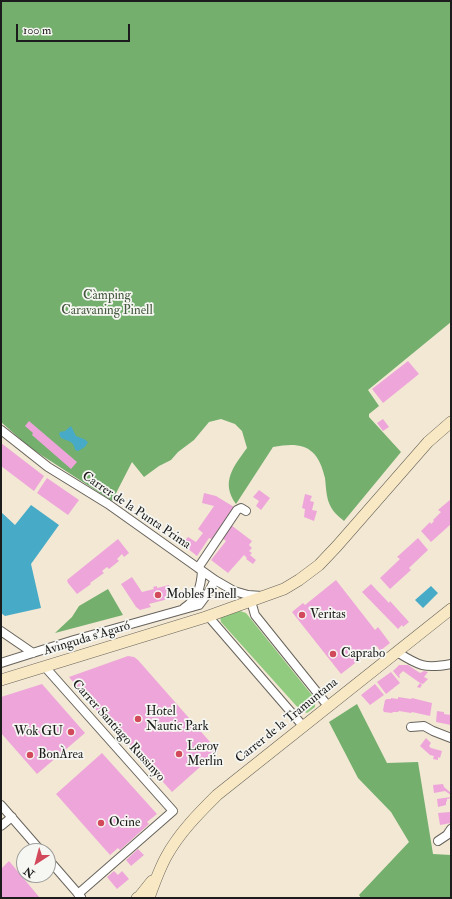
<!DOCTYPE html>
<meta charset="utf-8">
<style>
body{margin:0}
#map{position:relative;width:452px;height:899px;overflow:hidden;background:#f2e8d4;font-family:"IM FELL Double Pica",serif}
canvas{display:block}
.frame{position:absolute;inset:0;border:2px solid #1c1c1c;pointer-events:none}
.north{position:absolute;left:16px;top:843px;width:40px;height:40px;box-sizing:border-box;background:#f6f6f2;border:1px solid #9f9f9c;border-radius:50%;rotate:216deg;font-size:11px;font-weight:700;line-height:16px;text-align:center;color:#1c1c1c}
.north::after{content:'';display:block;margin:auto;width:14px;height:18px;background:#d1495b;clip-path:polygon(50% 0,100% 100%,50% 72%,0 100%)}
.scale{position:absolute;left:16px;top:24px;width:114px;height:18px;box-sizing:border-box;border:2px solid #1c1c1c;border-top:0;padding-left:5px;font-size:12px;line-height:14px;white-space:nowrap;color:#1c1c1c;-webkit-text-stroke:3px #f6f6f2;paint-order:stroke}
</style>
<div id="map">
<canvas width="452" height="899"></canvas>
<div class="frame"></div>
<div class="north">N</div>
<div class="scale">100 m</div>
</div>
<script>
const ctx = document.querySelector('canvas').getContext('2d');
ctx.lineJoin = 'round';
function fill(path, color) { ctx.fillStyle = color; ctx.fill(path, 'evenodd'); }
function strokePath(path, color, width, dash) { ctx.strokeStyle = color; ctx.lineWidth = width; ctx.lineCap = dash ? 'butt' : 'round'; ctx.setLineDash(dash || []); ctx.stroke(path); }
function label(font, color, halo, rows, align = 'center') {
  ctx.font = font + ' "IM FELL Double Pica",serif'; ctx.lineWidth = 3.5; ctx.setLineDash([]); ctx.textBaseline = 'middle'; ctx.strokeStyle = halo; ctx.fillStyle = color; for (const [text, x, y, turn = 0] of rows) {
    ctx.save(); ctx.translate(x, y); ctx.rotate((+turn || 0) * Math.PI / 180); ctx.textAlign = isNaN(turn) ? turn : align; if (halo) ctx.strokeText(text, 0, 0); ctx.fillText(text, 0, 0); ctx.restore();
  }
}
fill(new Path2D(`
 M240,611L246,613L315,699V707L307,713L300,710L221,622L220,617Z`), '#90cb7f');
fill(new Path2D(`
 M1,1H451V322L368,390L379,406L369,414V417L401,452L344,521C338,516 332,511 329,503C326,495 326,486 325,478C318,447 303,441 273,447L236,504C220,482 234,466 247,448L242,431L235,424L221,419L209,422L194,440L178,452L171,460L159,466L144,477L132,462L112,501L29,447L1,422Z
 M108,589L123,615L55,633L72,617L79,606Z
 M357,704L387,763L418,762L433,854L451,855V898H361L359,895L409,842L391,812L358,778L329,722Z`), '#74af6e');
fill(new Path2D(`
 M71,426L76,436L84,439L88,442L85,447L78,451L75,450C74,441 68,441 61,438L59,434L60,432L65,431Z
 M31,505L59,525L31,564L41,608L5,616L1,613V512L15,525Z
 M431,586L438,593L423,608L415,600Z`), '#47aac7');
fill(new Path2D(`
 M408,361L419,374L383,403L372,389Z
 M383,419L389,427L383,431L377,423Z
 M29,421L77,462L71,469L32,435L33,433L25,426Z
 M1,443L44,476L34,491L1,466Z
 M47,478L79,500L68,515L37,493Z
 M259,490L270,498L261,510L256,506L259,501L253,497Z
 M204,493L216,496L234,507L212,539L209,538L197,556L182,544L188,537L196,542L203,533L198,529L214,506L202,503Z
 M305,494L312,496L310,501L314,502L312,510L317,511L314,521L304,517L305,509L302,508Z
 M451,499V520L450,521L451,524L431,542L421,531L430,522L431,524L434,521L433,520L441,512L438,510Z
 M231,525L252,541L249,545L252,548L249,551L252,553L250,555L256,560L253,564L246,559L247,558L244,555L228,573L211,560L226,541L222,538Z
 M418,538L428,550L409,568L411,570L390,589L380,578L400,559L397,557Z
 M118,539L129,553L124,557L122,554L117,559L119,561L109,569L107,567L102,571L104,573L90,583L91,584L77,594L68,583L67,580Z
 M132,577L142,592L154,589L153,587L157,586V588L169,585L172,598L149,604L151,607L140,610L136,607L121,584Z
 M336,580L375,630L378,627L390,643L380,651L377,646L341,674L292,612L303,603L305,605Z
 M371,584L389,603L390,601L409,622L403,627L402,625L398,629L362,592Z
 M128,656L134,657L138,660L218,751L172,792L129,744L127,746L96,710L69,677Z
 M399,665H408L420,673L424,671L428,672L424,677L428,679L423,684L420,683L422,685L420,688L417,687L420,683L403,671L399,675L400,677L399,678L393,671Z
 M391,672L400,683L386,694L377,682Z
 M42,684L85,733L37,774L1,733V697Z
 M375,684L384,695L370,705L361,695Z
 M398,697L411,699L412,698L432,703L430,716L412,712L411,713L399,711L398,712H393L392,713L384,712L383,710L385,700L387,699H391V698L398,699Z
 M437,711L444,712V714L451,715V725L436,722Z
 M426,738L431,743L429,746L431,748L442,751L440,758L438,757V760L433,759L434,756L430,755L420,746Z
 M102,753L157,814L147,822L149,824L120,850L118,848L110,855L56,794Z
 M443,784L444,787L451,793V795L445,791L434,793L433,785Z
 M451,797V798L447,799V801L446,802V805L438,807L437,799Z
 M450,812L451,823L440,825L438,813Z
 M138,849L144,855L131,866L126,860Z
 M9,861L40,898H1V869Z
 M114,871L118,875L122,871L129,879L117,889L107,877Z`), '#eea6da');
const street = new Path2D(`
 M1,430L48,467L108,504L215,580L234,591L248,595L262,596
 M198,568L237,510L241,508L246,511
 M251,601L255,615L328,706
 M184,608C198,599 201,586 202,571
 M208,616L303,726
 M1,631L33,653
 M397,652C419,666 425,669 451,664
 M1,663L74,640L199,605L208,593L215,580
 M45,667L173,811L78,894
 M411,727L424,726L433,731L451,738
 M1,805L41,851
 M1,826L12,817
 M438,841L447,835L451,829
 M48,859L81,897`);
const secondary = new Path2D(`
 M1,680L206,617L284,589L299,580L319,565L337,546L428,442L451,422
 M137,898L140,896L152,881
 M149,898C154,884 159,870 166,857C179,833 198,814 217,795L451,609`);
strokePath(street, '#67635c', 10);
strokePath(secondary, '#67635c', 12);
strokePath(street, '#fff', 8);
strokePath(secondary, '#f8e8c3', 11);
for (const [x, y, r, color] of [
 [158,595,4,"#d1495b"],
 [302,615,4,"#d1495b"],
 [333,654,4,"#d1495b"],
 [138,719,4,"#d1495b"],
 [71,732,4,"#d1495b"],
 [179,754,4,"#d1495b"],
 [30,755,4,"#d1495b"],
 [101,823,4,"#d1495b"]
]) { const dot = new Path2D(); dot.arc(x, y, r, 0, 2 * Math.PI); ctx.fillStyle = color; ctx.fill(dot); strokePath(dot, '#f6f6f2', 1.5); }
label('13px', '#45593f', '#f6f6f2', [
 ["Càmping",107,296],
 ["Caravaning Pinell",107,311]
]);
label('13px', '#1c1c1c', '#f6f6f2', [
 ["Carrer de la Punta Prima",136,511,34],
 ["Avinguda s'Agaró",87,639,-17],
 ["Carrer de la Tramuntana",287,721,-39],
 ["Carrer Santiago Russinyo",118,731,48]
]);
label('13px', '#1c1c1c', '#f6f6f2', [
 ["Mobles Pinell",166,595],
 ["Veritas",310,615],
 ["Caprabo",341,654],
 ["Hotel",146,712],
 ["Nautic Park",146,727],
 ["Wok GU",63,732,"right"],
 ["Leroy",187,747],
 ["Merlin",187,762],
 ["BonÀrea",38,755],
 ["Ocine",109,823]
], 'left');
</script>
